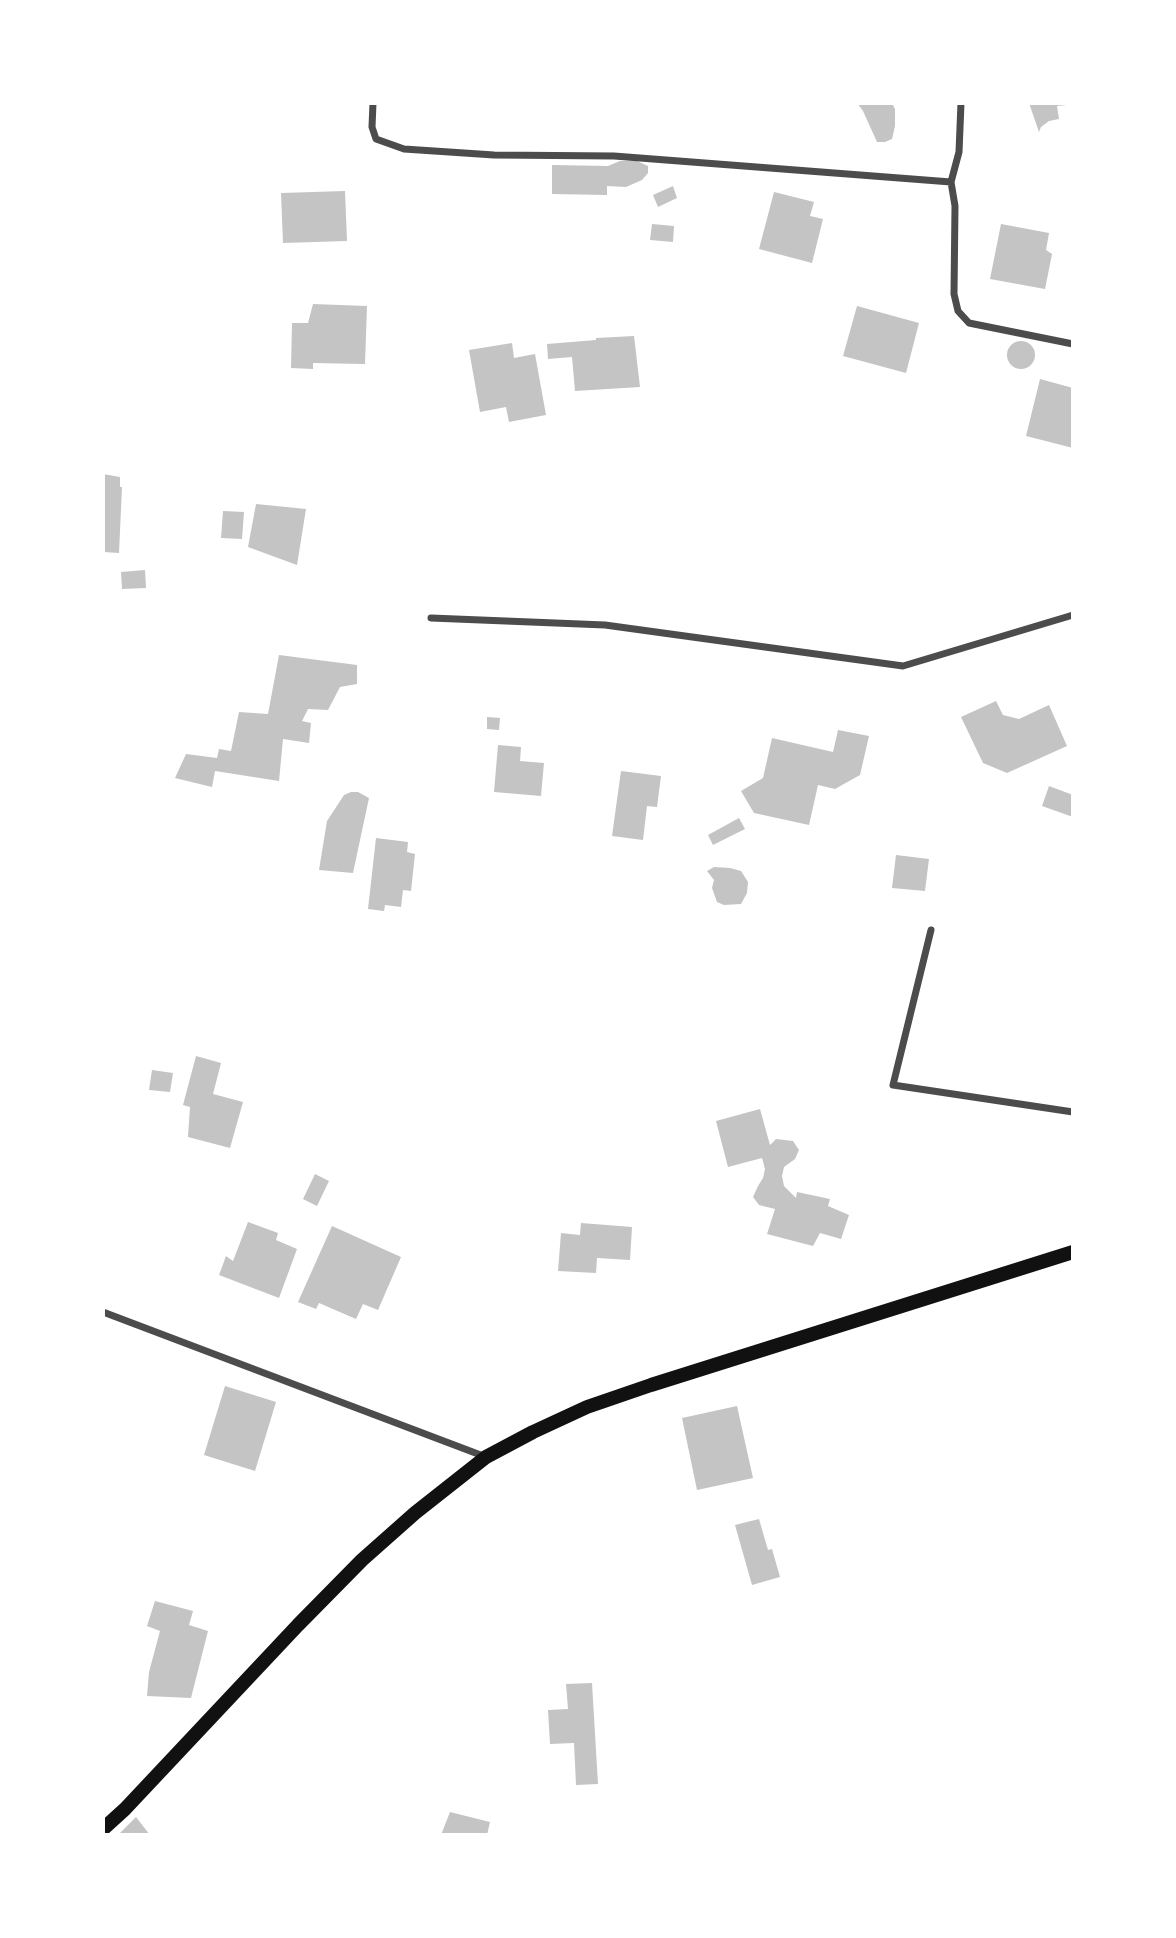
<!DOCTYPE html>
<style>
body{margin:0}
#map{position:relative;width:1176px;height:1938px;overflow:hidden;background:#fff;font-family:"Asap Condensed",sans-serif}
canvas{display:block}
.frame{position:absolute;inset:0;border:105px solid #fff;pointer-events:none}
</style>
<div id="map">
<canvas width="1176" height="1938"></canvas>
<div class="frame"></div>
</div>
<script>
const ctx = document.querySelector('canvas').getContext('2d');
ctx.lineJoin = 'round';
function fill(path, color) { ctx.fillStyle = color; ctx.fill(path, 'evenodd'); }
function strokePath(path, color, width, dash) { ctx.strokeStyle = color; ctx.lineWidth = width; ctx.lineCap = dash ? 'butt' : 'round'; ctx.setLineDash(dash || []); ctx.stroke(path); }
fill(new Path2D(`
 M857,103H892L895,109V126L892,139L885,142H877L863,111Z
 M1029,103H1067V105L1057,106L1059,119L1049,121L1041,127L1039,132Z
 M620,161H637L648,166V173L642,180L626,187L607,186V195L552,194V165L608,166Z
 M673,186L677,198L658,207L653,195Z
 M345,191L347,241L283,243L281,193Z
 M774,192L814,202L810,216L823,219L812,263L759,249Z
 M652,224L674,226L673,242L650,240Z
 M1001,224L1049,233L1046,250L1052,254L1045,289L990,279Z
 M313,304L367,306L365,364L313,363V369L291,368L292,323H308Z
 M857,306L919,323L906,373L843,356Z
 M634,336L640,387L575,391L572,357L548,359L547,344L596,340V338Z
 M1007 355a14 14 0 1 1 28 0a14 14 0 1 1-28 0Z
 M512,343L514,358L535,354L546,415L509,422L506,407L480,412L469,350Z
 M1040,379L1073,388V448L1026,436Z
 M103,474L120,477V487H122L119,553L103,552Z
 M256,504L306,509L297,565L248,547Z
 M223,511L244,512L242,539L221,538Z
 M145,570L146,588L122,589L121,572Z
 M279,655L357,665V684L340,687L328,710L308,709L302,721L311,723L309,743L283,739L279,781L215,771L212,787L175,778L186,754L217,758L219,749L231,751L239,712L268,714Z
 M996,701L1003,715L1019,719L1049,705L1067,746L1007,773L983,763L961,717Z
 M487,717L500,718L499,730L487,729Z
 M838,730L869,736L860,775L835,789L818,785L809,825L754,813L741,791L763,778L772,738L833,752Z
 M498,745L521,747L520,761L544,763L541,796L494,792Z
 M621,771L661,776L657,807L647,806L643,840L612,836Z
 M1049,786L1073,795V817L1042,806Z
 M351,792H358L369,798L353,873L319,870L327,821L344,795Z
 M739,818L745,829L713,845L708,835Z
 M376,838L408,842L407,852L415,854L411,891L403,890L401,907L385,905L384,911L368,909Z
 M896,855L929,859L925,891L892,888Z
 M714,867L730,868L741,871L748,882L747,893L741,904L724,905L717,902L712,888L714,880L707,871Z
 M196,1056L221,1063L213,1094L243,1102L230,1148L188,1137L190,1107L183,1105Z
 M152,1070L173,1073L170,1092L149,1090Z
 M760,1109L770,1145L776,1139L793,1141L799,1150L795,1159L784,1167L782,1176L784,1186L796,1198L797,1192L830,1199L828,1206L849,1215L841,1239L820,1233L813,1246L767,1234L775,1209L759,1205L753,1197L758,1186L763,1178L765,1169L762,1158L728,1167L716,1121Z
 M315,1174L329,1181L317,1206L303,1199Z
 M248,1222L278,1233L276,1240L297,1249L279,1298L219,1275L226,1256L233,1261Z
 M581,1223L632,1227L630,1260L597,1258L596,1273L558,1271L561,1233L580,1235Z
 M332,1226L401,1257L378,1310L363,1304L356,1319L319,1303L316,1309L298,1302Z
 M225,1386L276,1402L255,1471L204,1455Z
 M737,1406L753,1478L697,1490L682,1418Z
 M759,1519L768,1550L772,1549L780,1577L752,1585L735,1525Z
 M155,1601L193,1611L189,1625L208,1631L191,1698L147,1696L149,1672L160,1631L147,1626Z
 M592,1683L598,1784L576,1785L574,1743L550,1744L548,1710L568,1709L566,1684Z
 M450,1812L490,1822L487,1835H441Z
 M136,1817L150,1835H118Z`), '#c4c4c4');
strokePath(new Path2D(`
 M373,103L372,127L376,139L404,149L494,155L614,156L951,182L955,206L954,294L958,311L969,323L1073,344
 M951,182L959,152L961,103
 M431,618L605,625L903,666L1073,615
 M931,930L893,1085L1073,1112
 M103,1312L486,1457`), '#4c4c4c', 7);
strokePath(new Path2D(`
 M103,1829L125,1809L298,1625L362,1560L415,1513L486,1457L533,1432L587,1407L651,1385L1073,1252`), '#111', 14);
</script>
